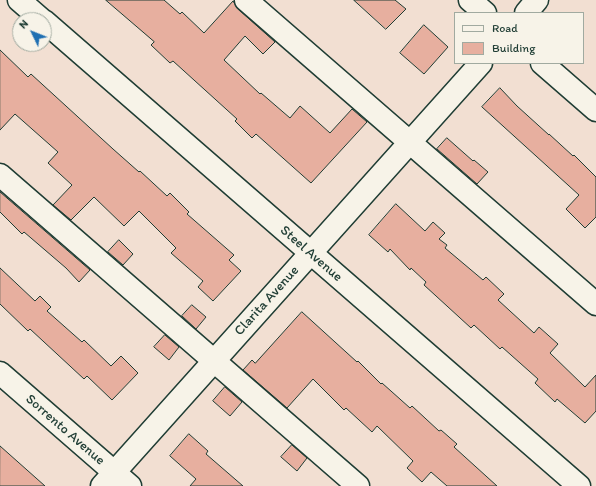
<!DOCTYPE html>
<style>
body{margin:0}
#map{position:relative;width:596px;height:486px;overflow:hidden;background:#f2dfd2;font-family:Itim,sans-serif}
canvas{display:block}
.legend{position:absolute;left:454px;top:12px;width:130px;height:52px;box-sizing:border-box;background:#f7f3e8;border:1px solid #a1aaa0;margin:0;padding:5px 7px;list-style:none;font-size:12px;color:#1f3d34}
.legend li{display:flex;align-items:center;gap:8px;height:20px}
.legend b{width:20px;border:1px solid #a1aaa0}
.north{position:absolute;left:12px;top:12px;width:40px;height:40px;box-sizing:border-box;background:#f7f3e8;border:1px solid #a1aaa0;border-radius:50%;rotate:313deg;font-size:11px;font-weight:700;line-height:16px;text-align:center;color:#1f3d34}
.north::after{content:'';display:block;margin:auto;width:14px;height:18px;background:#1f6fb2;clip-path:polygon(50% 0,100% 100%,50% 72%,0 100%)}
</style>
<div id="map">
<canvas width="596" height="486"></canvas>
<ul class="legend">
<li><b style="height:5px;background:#f7f3e8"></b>Road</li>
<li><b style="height:11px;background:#e7af9f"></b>Building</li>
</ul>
<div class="north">N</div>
</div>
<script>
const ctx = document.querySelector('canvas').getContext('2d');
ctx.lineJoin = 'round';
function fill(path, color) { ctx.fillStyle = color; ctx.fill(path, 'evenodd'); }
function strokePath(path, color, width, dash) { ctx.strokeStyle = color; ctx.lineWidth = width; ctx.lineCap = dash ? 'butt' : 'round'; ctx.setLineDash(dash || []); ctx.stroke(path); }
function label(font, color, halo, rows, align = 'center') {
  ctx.font = font + ' Itim,sans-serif'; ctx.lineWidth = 3; ctx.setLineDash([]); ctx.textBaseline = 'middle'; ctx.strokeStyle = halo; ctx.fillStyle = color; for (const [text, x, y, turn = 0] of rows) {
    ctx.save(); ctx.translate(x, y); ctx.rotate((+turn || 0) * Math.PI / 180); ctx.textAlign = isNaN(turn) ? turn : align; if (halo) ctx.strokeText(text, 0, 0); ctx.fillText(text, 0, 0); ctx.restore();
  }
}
const building = new Path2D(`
 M106,0H164L180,14L182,12L204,33L233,1L238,9L275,42L263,54L245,36L224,60L260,94L261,93L290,118L300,106L330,133L352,109L367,122L311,183L256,134L252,138L235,121L237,119L173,61L170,63L151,45L154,42Z
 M354,0H395L406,9L386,29Z
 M424,25L448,47L424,74L400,53Z
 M0,50L28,77L31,74L113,149L139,172L140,171L167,196L170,193L189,212L187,214L234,255L229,260L241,271L213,301L198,287L203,281L171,253L176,248L139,211L124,226L94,197L71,220L53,205L72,185L48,163L58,152L15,114L0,130Z
 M500,88L517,106L549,135V134L573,156L574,155L596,177V217L585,228L566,209L579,195L482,107Z
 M447,138L473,161L474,160L488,172L477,184L437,149Z
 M0,192L90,270L79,282L66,268L24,232L22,234L0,212Z
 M396,204L425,231L433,222L445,233L439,239L447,245L445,248L483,280L486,277L504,294L498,300L534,333L539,327L558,344L550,353L585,387L596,375V411L585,423L557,399L555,402L535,383L538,379L502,347L500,349L474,325L471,328L424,285L426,282L411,268L410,270L390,249L388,252L369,235Z
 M119,240L133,254L123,265L108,252Z
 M0,268L35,301L40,296L51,307L47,311L82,342L84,340L111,366L121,356L138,373L112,400L87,376L84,379L30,329L28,331L0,304Z
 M192,305L206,317L196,329L182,316Z
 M302,312L357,362L358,361L381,384L382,383L410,408L412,406L439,431L441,430L457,444L454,447L497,486H447L431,472L422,482L407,468L413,461L377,426L372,432L346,408L344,410L313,379L287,408L243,370L252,360L255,363Z
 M165,335L179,347L169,360L154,347Z
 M225,387L242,402L230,416L213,401Z
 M189,434L208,451L206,454L243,486H190L196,479L170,456Z
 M292,445L307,458L297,471L281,457Z
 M0,446L45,486H0Z`);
fill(building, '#e7af9f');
strokePath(building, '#1f3d34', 1);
const minor = new Path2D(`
 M19,0L42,20
 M246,0L596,304
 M470,0L485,13
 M526,13L537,0
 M44,21L579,486
 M542,63L596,110
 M0,175L358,486
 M0,373L130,486
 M102,486L481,63`);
strokePath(minor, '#1f3d34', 25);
strokePath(minor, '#f7f3e8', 22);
label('14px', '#1f3d34', '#f7f3e8', [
 ["Steel Avenue",311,254,41],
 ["Clarita Avenue",267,301,-48],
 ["Sorrento Avenue",65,430,41]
]);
</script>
